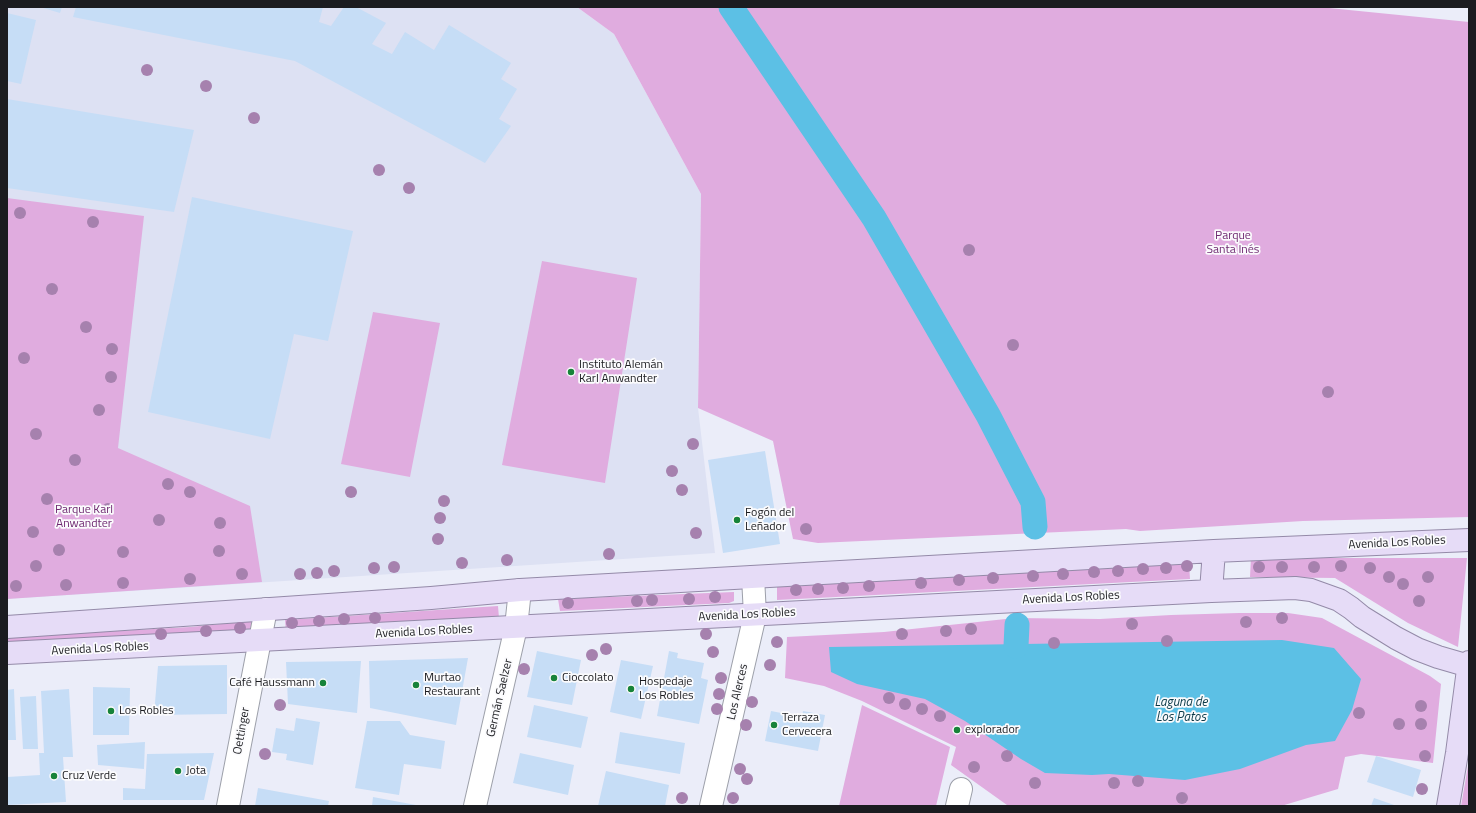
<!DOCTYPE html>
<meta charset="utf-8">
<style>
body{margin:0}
#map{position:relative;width:1476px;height:813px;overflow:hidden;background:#ebedf9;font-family:"Titillium Web",sans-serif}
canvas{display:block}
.frame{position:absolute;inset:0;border:8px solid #1b1c20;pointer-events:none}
</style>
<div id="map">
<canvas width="1476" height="813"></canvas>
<div class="frame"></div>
</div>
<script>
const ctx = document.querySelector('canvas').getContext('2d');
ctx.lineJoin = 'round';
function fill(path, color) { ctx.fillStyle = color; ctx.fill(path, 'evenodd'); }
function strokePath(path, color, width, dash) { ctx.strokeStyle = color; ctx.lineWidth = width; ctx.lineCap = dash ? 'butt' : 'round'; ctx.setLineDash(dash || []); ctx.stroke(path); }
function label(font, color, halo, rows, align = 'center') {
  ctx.font = font + ' "Titillium Web",sans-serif'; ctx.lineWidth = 3.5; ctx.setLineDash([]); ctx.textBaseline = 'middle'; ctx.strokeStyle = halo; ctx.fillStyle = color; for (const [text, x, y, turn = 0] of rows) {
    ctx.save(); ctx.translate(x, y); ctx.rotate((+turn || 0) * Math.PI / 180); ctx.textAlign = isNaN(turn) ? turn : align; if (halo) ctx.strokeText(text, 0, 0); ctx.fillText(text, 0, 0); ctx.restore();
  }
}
fill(new Path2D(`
 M7,7H577L614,34L701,194L698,408L715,553L7,599Z`), '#dde1f3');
fill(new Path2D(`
 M577,7H1319L1469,22V517L1303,521L1140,531L1126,529L818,543L793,539L773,441L698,408L701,194L614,34Z
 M7,198L144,216L118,448L250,506L262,582L7,599Z
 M542,261L637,278L605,483L502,465Z
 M373,312L440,323L410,477L341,464Z
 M1251,558H1467L1458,647L1408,623L1335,578L1250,577Z
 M1189,563L1190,579L777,600V585Z
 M734,592V601L729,603L560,611L558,599Z
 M498,606L499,618L286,632L285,620Z
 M1239,613H1288L1322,618L1430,676L1441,684L1433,763L1361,754L1345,757L1338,789L1281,806H1012L1007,805L951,765L956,747L862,701L824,686L785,678L787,637L884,632L1015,618L1100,619L1171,615Z
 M252,621V633L7,645V637L190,627Z
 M862,705L950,747L936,806H839Z
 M1469,760V806H1461Z`), '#e0acdf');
fill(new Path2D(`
 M1282,640L1334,648L1361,679L1352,710L1335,741L1306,745L1240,769L1185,780L1109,774L1092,775L1045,773L1021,759L965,721L925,699L857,684L831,672L829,647Z`), '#5cc0e5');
strokePath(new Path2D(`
 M731,7L874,218L988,415L1033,502L1035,527
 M1016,646L1017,625`), '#5cc0e5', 25);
fill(new Path2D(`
 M40,7H62L60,13Z
 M76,7H323L319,22L331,26L344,7H356L386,23L372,44L392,54L405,32L434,50L449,25L511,63L501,79L517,89L499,119L511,126L485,163L295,61L73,17Z
 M7,13L36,20L21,84L7,81Z
 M7,99L194,130L174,212L7,188Z
 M192,197L353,231L328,341L294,334L270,439L148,412Z
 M765,451L780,544L723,553L708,460Z
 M537,651L581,660L572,705L527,697Z
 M669,651L678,653L677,658L704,663L701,678L708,680L699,724L657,716Z
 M468,658L456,725L370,708L369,661Z
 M621,660L653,666L641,719L610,712Z
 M361,661L357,713L288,704L286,662Z
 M227,665V714L154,715L158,666Z
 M93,687L130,688L129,735H93Z
 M14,689L16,740H7V690Z
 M69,689L73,757H63L66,802L7,805V777L40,775L39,753H44L41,691Z
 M36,696L38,749H23L20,697Z
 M534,705L588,717L581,748L527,737Z
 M771,711L802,717L803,711L825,715L818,751L765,741Z
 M296,718L320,722L313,765L286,760L287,754L272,752L276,728L294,731Z
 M367,721H400L410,735L445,741L441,769L404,764L399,795L355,788Z
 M620,732L685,743L680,774L615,763Z
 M145,742L144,769L98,765L97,745Z
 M214,753L204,800H123V788L145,789L147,754Z
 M520,753L574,765L568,795L513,783Z
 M1376,756L1421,770L1413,797L1367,782Z
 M606,771L669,785L665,806H598Z
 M258,788L329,801L328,806H255Z
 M373,797L416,805V806H372Z
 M1374,798L1397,806H1371Z`), '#c6ddf6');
const minor = new Path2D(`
 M228,806L266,609
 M475,806L516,627L520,590
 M711,806L755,615L753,577
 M957,806L961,789`);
const major = new Path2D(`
 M1211,591L1214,551
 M7,627L431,598L520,590L1214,551L1469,540
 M7,653L1211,591L1295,588L1311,590L1339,600L1351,608L1362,617L1396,638L1417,649L1438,657L1469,666
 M1448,806L1457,753L1469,662`);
strokePath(minor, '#9da0aa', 24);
strokePath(major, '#948aa8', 24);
strokePath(minor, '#fff', 22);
strokePath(major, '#e6dcf7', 22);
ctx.fillStyle = '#a681ae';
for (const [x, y] of [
 [147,70],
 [206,86],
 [254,118],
 [379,170],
 [409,188],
 [20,213],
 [93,222],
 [969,250],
 [52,289],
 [86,327],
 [1013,345],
 [112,349],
 [24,358],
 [111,377],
 [1328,392],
 [99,410],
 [36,434],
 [693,444],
 [75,460],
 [672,471],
 [168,484],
 [682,490],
 [190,492],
 [351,492],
 [47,499],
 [444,501],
 [108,509],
 [440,518],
 [159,520],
 [220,523],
 [806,529],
 [33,532],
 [696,533],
 [438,539],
 [59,550],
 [219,551],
 [123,552],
 [609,554],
 [507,560],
 [462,563],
 [36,566],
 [1187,566],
 [1341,566],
 [394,567],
 [1259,567],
 [1282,567],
 [1314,567],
 [374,568],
 [1166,568],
 [1370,568],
 [1143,569],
 [334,571],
 [1118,571],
 [1094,572],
 [317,573],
 [242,574],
 [300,574],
 [1063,574],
 [1033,576],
 [1389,577],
 [1428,577],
 [993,578],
 [190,579],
 [959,580],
 [123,583],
 [921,583],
 [1403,584],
 [66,585],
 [16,586],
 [869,586],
 [843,588],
 [818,589],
 [796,590],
 [715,597],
 [689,599],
 [652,600],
 [637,601],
 [1419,601],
 [568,603],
 [375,618],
 [1282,618],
 [344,619],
 [319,621],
 [1246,622],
 [292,623],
 [1132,624],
 [240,628],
 [971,629],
 [206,631],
 [946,631],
 [161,634],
 [706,634],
 [902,634],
 [1167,641],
 [777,642],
 [1054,643],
 [606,649],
 [713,652],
 [592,655],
 [770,665],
 [524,669],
 [721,678],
 [719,694],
 [889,698],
 [752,702],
 [905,704],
 [280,705],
 [1421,706],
 [717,709],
 [922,709],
 [1359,713],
 [940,716],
 [1399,724],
 [1421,724],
 [746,725],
 [265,754],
 [1007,756],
 [1425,756],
 [974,767],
 [740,769],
 [747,779],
 [1138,781],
 [1035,783],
 [1114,783],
 [1422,789],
 [682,798],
 [733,798],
 [1182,798]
]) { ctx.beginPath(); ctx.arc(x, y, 6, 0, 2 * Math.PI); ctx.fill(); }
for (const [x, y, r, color] of [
 [571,372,4,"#178339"],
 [737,520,4,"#178339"],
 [554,678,4,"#178339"],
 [323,683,4,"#178339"],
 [416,685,4,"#178339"],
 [631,689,4,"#178339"],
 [111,711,4,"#178339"],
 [774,725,4,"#178339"],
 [957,730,4,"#178339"],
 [178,771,4,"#178339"],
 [54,776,4,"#178339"]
]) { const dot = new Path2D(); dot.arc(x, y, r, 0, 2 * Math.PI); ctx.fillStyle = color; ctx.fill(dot); strokePath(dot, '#fbfbfd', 1.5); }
label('12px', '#6e2870', '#fbfbfd', [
 ["Parque",1233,236],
 ["Santa Inés",1233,250],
 ["Parque Karl",84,510],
 ["Anwandter",84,524]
]);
label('12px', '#1b1c20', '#fbfbfd', [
 ["Instituto Alemán",579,365],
 ["Karl Anwandter",579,379],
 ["Fogón del",745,513],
 ["Leñador",745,527],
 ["Murtao",424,678],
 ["Restaurant",424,692],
 ["Cioccolato",562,678],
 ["Hospedaje",639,682],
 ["Los Robles",639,696],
 ["Café Haussmann",315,683,"right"],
 ["Los Robles",119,711],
 ["Terraza",782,718],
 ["Cervecera",782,732],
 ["explorador",965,730],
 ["Jota",186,771],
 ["Cruz Verde",62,776]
], 'left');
label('12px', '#1b1c20', '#fbfbfd', [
 ["Avenida Los Robles",1397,543,-3],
 ["Avenida Los Robles",1071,598,-3],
 ["Avenida Los Robles",747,615,-3],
 ["Avenida Los Robles",424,632,-3],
 ["Avenida Los Robles",100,649,-3],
 ["Los Alerces",738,692,-77],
 ["Germán Saelzer",500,698,-77],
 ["Oettinger",242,731,-80]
]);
label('italic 13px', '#0b3948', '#fbfbfd', [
 ["Laguna de",1181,703],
 ["Los Patos",1181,718]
]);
</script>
